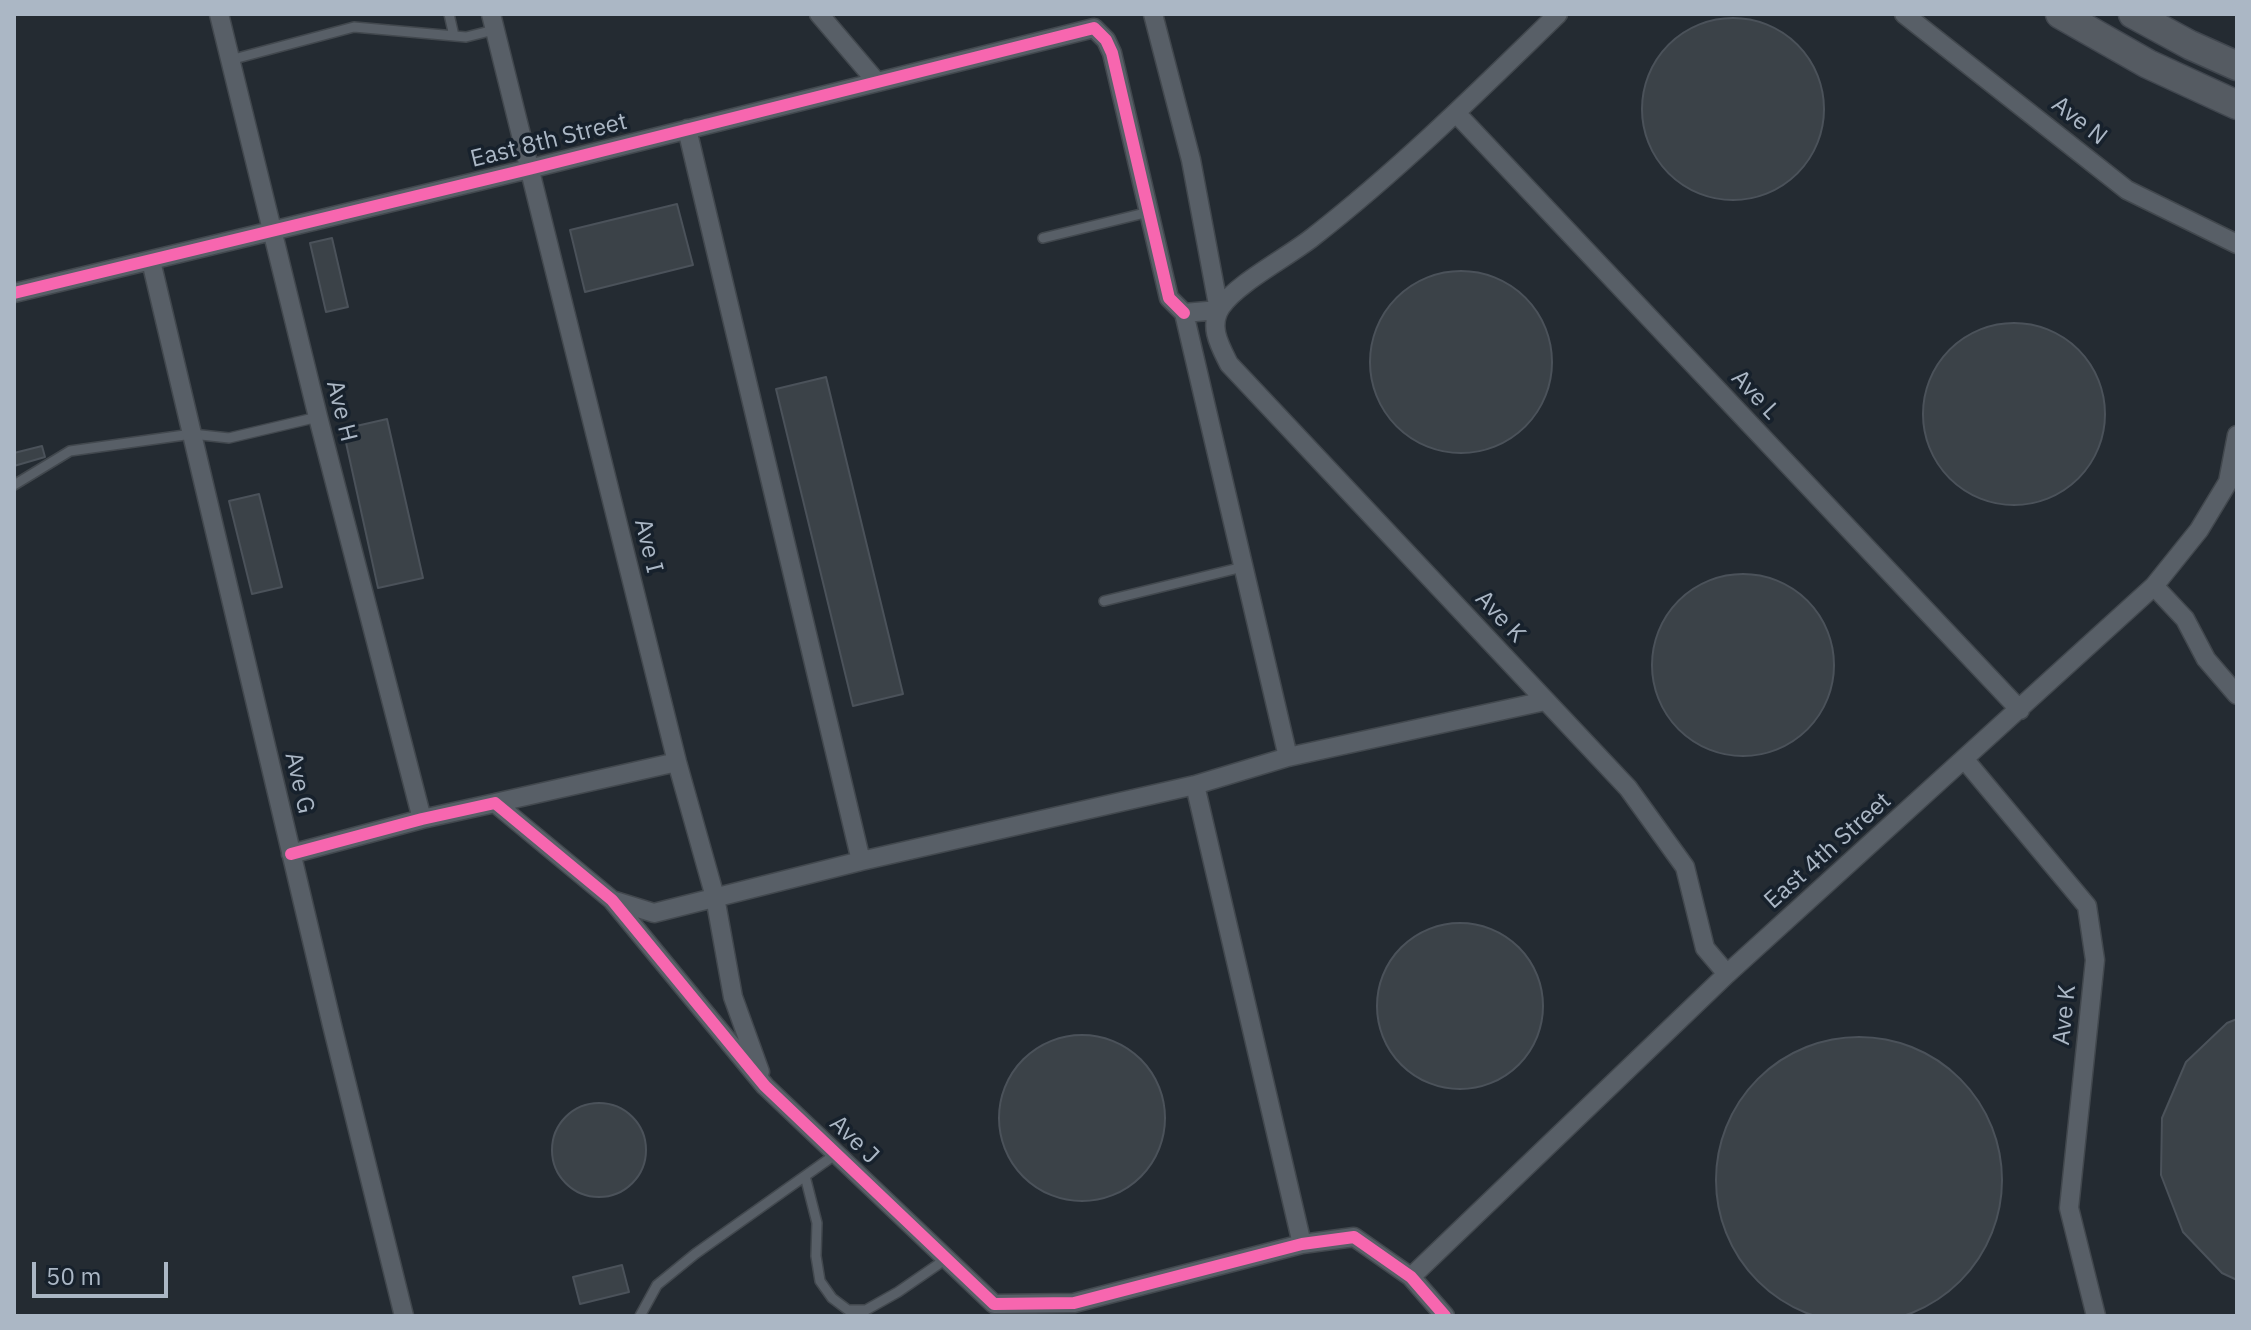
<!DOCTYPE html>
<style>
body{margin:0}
#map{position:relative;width:2251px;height:1330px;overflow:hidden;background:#242b32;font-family:"IBM Plex Sans",sans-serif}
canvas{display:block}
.frame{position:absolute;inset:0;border:16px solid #abb7c5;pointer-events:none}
.scale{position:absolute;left:32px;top:1262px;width:136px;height:36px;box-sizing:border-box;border:4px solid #abb7c5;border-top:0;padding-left:10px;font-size:24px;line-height:28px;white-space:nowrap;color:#abb7c5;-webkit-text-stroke:6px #17212c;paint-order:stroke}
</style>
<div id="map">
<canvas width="2251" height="1330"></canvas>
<div class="frame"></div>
<div class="scale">50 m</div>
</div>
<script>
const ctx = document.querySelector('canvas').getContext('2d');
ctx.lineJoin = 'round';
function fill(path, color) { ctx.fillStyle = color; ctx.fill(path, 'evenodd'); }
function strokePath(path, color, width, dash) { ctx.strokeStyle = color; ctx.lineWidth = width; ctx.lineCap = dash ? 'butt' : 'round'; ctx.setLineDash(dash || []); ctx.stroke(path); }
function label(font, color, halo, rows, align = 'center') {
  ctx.font = font + ' "IBM Plex Sans",sans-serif'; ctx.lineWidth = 7; ctx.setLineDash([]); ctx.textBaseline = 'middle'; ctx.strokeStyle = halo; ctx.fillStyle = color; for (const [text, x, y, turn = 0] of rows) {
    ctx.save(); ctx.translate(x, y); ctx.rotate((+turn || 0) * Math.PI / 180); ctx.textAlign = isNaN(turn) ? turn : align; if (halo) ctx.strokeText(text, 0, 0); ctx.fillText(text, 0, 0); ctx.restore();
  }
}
const building = new Path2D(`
 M1642 109a91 91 0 1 1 182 0a91 91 0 1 1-182 0Z
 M677,204L693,265L585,292L570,230Z
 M332,238L348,307L326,312L310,243Z
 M1370 362a91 91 0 1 1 182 0a91 91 0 1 1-182 0Z
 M1923 414a91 91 0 1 1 182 0a91 91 0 1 1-182 0Z
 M826,377L903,694L853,706L776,389Z
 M387,419L423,578L378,588L343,429Z
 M42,446L45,457L14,466V453Z
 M259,494L282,587L252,594L229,501Z
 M1652 665a91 91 0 1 1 182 0a91 91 0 1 1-182 0Z
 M1377 1006a83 83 0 1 1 166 0a83 83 0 1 1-166 0Z
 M2237,1019V1280L2222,1273L2183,1232L2161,1175L2162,1118L2186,1062L2227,1023Z
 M999 1118a83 83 0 1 1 166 0a83 83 0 1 1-166 0Z
 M1716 1180a143 143 0 1 1 286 0a143 143 0 1 1-286 0Z
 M552 1150a47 47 0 1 1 94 0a47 47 0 1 1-94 0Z
 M622,1265L629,1292L580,1304L573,1277Z`);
fill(building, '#3b4248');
strokePath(building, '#4b525a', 2);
const lane = new Path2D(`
 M449,14L454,36
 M230,60L354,27L466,37L494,30
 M1043,238L1149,212
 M14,485L70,451L192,434L229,438L318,417
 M1104,601L1243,567
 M805,1176L817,1223L816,1256L820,1281L832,1298L848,1310H866L898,1292L946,1259
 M640,1316L657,1285L695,1254L836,1154`);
const street = new Path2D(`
 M219,14L318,417L422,819
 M491,14L677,762L715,897L733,997L760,1072
 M819,14L876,81
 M1153,14L1191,160L1219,310L1184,313L1288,757
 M1558,14C1479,91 1400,169 1313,237C1288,257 1237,283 1221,307C1208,326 1220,346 1229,364L1628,788L1685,867L1705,948L1727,974
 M1904,14L2127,190L2237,244
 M1456,113L2020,710
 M687,129L861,861
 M151,261L332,1025L404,1316
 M14,293L529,169L1094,28L1106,40L1112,53L1169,298L1184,313
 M2154,586L2185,619L2206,659L2237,695
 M1965,760L2087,906L2095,960L2069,1208L2096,1316
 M1195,785L1302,1244
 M495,803L677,762
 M291,854L422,819L495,803L612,900L765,1086L994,1304L1074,1303L1302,1244L1354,1237L1411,1277L1445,1316
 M612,900L654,913L861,861L1195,785L1288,757L1545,701
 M1411,1277L1727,974L2154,586L2199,530L2228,482L2237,435`);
const primary = new Path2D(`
 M2060,14L2148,64L2237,105
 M2133,14L2190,45L2237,66`);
strokePath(lane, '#42484e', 12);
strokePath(street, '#42484e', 21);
strokePath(primary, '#41474f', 31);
strokePath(lane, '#585f67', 9);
strokePath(street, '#585f67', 18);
strokePath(primary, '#555b62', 28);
strokePath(new Path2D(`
 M14,293L529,169L1094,28L1106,40L1112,53L1169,298L1184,313
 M291,854L422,819L495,803L612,900L765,1086L994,1304L1074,1303L1302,1244L1354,1237L1411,1277L1445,1316`), '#f766af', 12);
label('24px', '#abb7c5', '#17212c', [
 ["Ave N",2079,121,38],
 ["East 8th Street",549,141,-14],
 ["Ave L",1755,395,47],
 ["Ave H",341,411,76],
 ["Ave I",648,546,76],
 ["Ave K",1500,617,47],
 ["Ave G",299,783,77],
 ["East 4th Street",1828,851,-42],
 ["Ave K",2065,1015,-84],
 ["Ave J",854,1140,44]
]);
</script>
